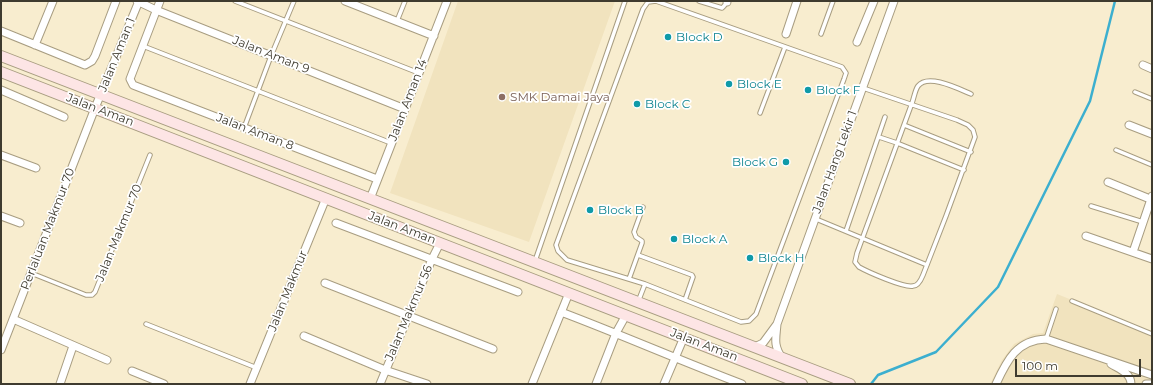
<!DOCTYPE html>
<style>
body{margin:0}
#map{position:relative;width:1153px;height:385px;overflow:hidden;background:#f8edcf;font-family:Montserrat,sans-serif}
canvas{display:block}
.frame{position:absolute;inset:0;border:2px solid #3f3b2f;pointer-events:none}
.scale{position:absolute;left:1015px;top:359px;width:126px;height:18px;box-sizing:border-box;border:2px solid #3f3b2f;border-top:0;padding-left:5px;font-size:12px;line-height:14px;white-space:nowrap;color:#3f3b2f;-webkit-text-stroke:3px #fff;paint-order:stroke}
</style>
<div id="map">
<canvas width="1153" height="385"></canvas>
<div class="frame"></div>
<div class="scale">100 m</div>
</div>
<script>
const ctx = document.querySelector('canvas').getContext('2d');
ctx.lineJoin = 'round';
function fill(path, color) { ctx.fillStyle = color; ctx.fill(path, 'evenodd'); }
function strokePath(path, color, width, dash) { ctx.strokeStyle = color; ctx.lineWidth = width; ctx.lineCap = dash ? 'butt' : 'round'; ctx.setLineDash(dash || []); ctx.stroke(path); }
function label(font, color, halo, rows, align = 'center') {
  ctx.font = font + ' Montserrat,sans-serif'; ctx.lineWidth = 3.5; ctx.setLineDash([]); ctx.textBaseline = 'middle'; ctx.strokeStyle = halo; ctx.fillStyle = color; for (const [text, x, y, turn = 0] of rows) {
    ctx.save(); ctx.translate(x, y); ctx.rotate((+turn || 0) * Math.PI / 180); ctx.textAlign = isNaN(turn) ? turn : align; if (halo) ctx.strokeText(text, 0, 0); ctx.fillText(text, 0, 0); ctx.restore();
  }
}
fill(new Path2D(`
 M458,1H615L529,242L390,193Z
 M1057,294L1152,332V384H990L1002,360L1014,344L1033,334L1043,333Z`), '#f1e3be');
strokePath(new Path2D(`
 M871,384L878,375L936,352L998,287L1090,101L1115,1`), '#3cafcf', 2.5);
const service = new Path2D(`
 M235,1L419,73
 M656,1L842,67L846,73L844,79L756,314L749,321L741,322L645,284L567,260L558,251L556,245L643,9L648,2Z
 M699,1L722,8L724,6L727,2
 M397,21L405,1
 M821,34L833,1
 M143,46L391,143
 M863,88L957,120L968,125L973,130L975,137L946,216L923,275C921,280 918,286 913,286C904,288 868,272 859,267L855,262L857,253L912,103C914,98 915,90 918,86C928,73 959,89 971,94
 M1135,92L1152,99
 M760,113L785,47
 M904,125L971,152
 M244,128L271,56L294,1
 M879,137L897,143L964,170
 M1116,150L1152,165
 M1091,206L1143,222
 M816,219L927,265
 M846,231L885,117
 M638,255L692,275L693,277L685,300
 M535,261L625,1
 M31,273L86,295H92L95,292L150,155
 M629,279L642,243V241L636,237L634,232L643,207
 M1072,301L1152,334
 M638,302L645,284
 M146,324L257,368
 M1046,339L1056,309`);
const minor = new Path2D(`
 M137,1L156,10L405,109
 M160,1L130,79L133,85L377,179
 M345,1L434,36
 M727,2V1
 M1,31L85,65L92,61L95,56L116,1
 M786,34L797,1
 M857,42L874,1
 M35,45L53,1
 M1143,65L1152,69
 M1,90L64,117
 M1129,125L1152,134
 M1,155L36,168
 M1108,182L1150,199
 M370,199L447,1
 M1,216L20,223
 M336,223L518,292
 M1086,236L1152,259
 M1133,252L1152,196
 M325,283L493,349
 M561,312C622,335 681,361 742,384
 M13,319L107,360
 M304,336L385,370L427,384
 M755,347L763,343L777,324
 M1,350L95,108L139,1
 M782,358C773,345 776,338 777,324L894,1
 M1111,364C1119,369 1131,373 1131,384
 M132,371L164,384
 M60,384L73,346
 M250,384L326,198
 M380,384L432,259L440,243
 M532,384L569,293
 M596,384L616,333L626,315
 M664,384L684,337
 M996,384C1007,360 1017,340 1046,339L1152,375
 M1146,384H1152`);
const secondary = new Path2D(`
 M1,56L850,384
 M1,72L802,384`);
strokePath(service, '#a89d81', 5.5);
strokePath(minor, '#a89d81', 9);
strokePath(secondary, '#a89d81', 12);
strokePath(service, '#fff', 3.5);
strokePath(minor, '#fff', 7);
strokePath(secondary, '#fde5e5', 10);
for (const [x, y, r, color] of [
 [668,37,4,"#0f9aa8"],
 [729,84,4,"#0f9aa8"],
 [808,90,4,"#0f9aa8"],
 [502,97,4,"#8d6e63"],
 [637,104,4,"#0f9aa8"],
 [786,162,4,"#0f9aa8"],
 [590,210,4,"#0f9aa8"],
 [674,239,4,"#0f9aa8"],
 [750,258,4,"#0f9aa8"]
]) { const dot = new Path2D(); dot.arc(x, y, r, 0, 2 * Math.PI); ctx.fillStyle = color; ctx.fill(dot); strokePath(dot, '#fff', 1.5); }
label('12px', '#0d838f', '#fff', [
 ["Block D",676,37],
 ["Block E",737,84],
 ["Block F",816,90],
 ["Block C",645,104],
 ["Block G",778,162,"right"],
 ["Block B",598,210],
 ["Block A",682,239],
 ["Block H",758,258]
], 'left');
label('12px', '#3f3b2f', '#fff', [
 ["Jalan Aman 1",117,55,-68],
 ["Jalan Aman 9",271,55,22],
 ["Jalan Aman 14",408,100,-69],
 ["Jalan Aman",100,110,21],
 ["Jalan Aman 8",255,132,21],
 ["Jalan Hang Lekir 1",835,162,-70],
 ["Jalan Aman",402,228,21],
 ["Perlaluan Makmur 70",48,229,-69],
 ["Jalan Makmur 70",119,233,-68],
 ["Jalan Makmur",288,291,-68],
 ["Jalan Makmur 56",409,313,-67],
 ["Jalan Aman",704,345,21]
]);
label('12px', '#785e54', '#fff', [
 ["SMK Damai Jaya",510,97]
], 'left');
</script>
